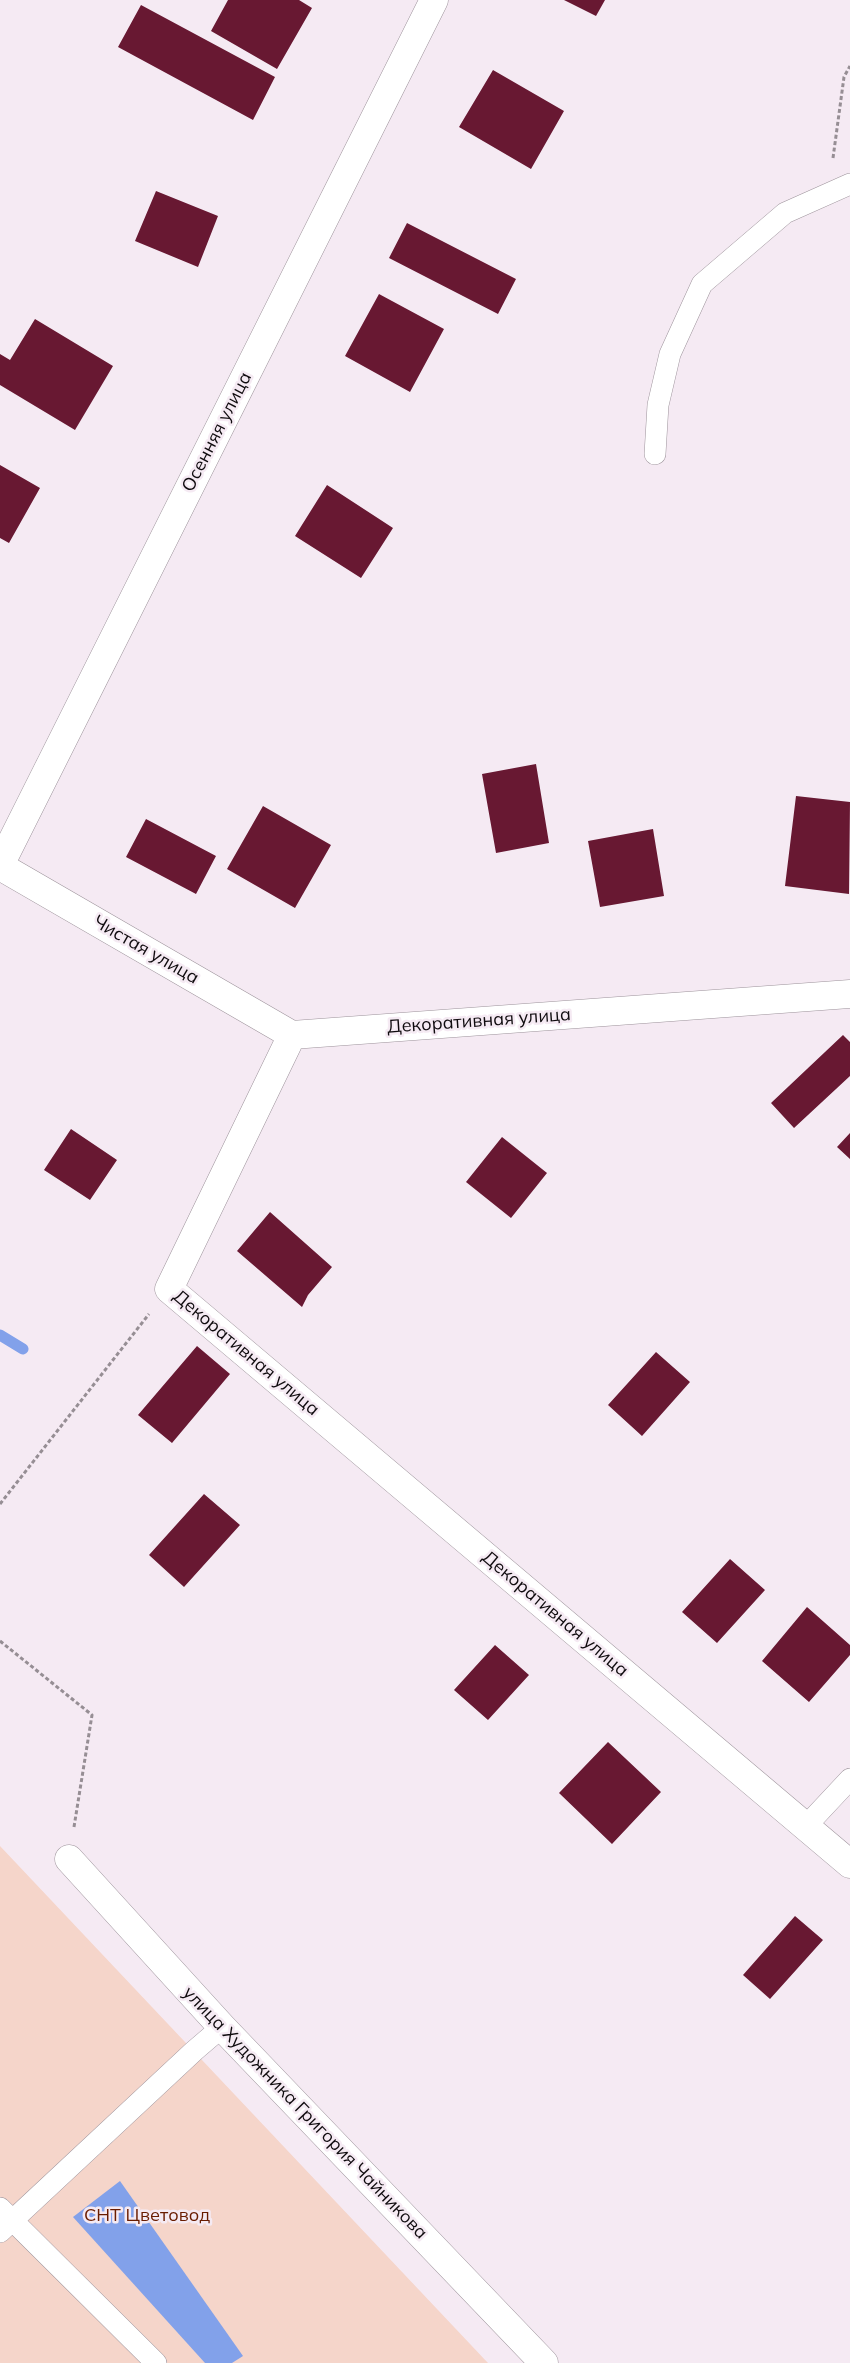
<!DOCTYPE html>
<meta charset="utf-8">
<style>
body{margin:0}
canvas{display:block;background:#f5eaf3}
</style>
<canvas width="850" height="2363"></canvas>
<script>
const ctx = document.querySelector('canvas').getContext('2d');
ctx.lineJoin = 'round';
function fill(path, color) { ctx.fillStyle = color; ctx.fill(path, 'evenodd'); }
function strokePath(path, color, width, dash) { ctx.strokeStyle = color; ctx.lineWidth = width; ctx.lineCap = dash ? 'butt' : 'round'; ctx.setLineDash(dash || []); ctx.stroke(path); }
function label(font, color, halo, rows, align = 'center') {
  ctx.font = font + ' Mulish,sans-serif'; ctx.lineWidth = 5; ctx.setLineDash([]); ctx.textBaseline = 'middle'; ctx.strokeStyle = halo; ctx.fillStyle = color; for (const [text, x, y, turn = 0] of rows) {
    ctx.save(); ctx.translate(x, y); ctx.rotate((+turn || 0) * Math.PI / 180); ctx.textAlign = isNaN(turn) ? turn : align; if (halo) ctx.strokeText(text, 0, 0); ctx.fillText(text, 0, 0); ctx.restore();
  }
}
fill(new Path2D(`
 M0,1846L488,2363H0Z`), '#f5d5ca');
fill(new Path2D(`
 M120,2181L243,2356L232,2363H205L73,2217Z`), '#82a1ea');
strokePath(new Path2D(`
 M0,1335L23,1349`), '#82a1ea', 11);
fill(new Path2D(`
 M228,0H299L312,8L277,69L211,31Z
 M564,0H605L596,16Z
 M141,5L275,77L253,120L118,47Z
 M493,70L564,111L531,169L459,127Z
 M156,191L218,216L198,267L135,241Z
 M407,223L516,279L498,314L389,258Z
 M379,294L444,329L410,392L345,356Z
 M35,319L113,366L75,430L0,385V354L10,360Z
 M0,465L40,488L9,543L0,538Z
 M327,485L393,528L361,578L295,536Z
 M536,764L549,843L496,853L482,774Z
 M796,796L850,802L849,894L785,886Z
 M263,806L331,845L295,908L227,869Z
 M146,819L216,856L196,894L126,857Z
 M653,829L664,896L600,907L588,841Z
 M843,1035L850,1042V1076L794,1128L771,1103Z
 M71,1129L117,1160L90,1200L44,1170Z
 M850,1133V1159L837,1147Z
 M502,1137L547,1173L511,1218L466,1182Z
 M270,1212L332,1267L308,1295L302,1307L237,1251Z
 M197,1346L230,1374L172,1443L138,1415Z
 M656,1352L690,1382L642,1436L608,1405Z
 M204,1494L240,1525L184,1587L149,1555Z
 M730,1559L765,1590L717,1643L682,1612Z
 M807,1607L850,1645V1655L809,1702L762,1661Z
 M495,1645L529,1675L488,1720L454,1690Z
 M608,1742L661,1792L612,1844L559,1793Z
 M795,1916L823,1940L770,1999L743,1975Z`), '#681832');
const lane = new Path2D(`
 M655,454L658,405L670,354L702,284L785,213L850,184
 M807,1825L850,1779
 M0,2208L156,2363
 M0,2232L194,2051L222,2027`);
const street = new Path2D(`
 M0,865L434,0
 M0,866L292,1035
 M292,1035L169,1289L850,1864
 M292,1035L850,994
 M69,1859L222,2027L544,2363`);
strokePath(lane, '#9d939b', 22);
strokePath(street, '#9d939b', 29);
strokePath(new Path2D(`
 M833,158L844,77L850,66
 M0,1504L149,1314
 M0,1641L92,1715L74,1827`), '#968e94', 3, [4, 2.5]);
strokePath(lane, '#fff', 21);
strokePath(street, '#fff', 28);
label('18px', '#0f0b0e', '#f5eaf3', [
 ["Осенняя улица",217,432,-63],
 ["Чистая улица",146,950,30],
 ["Декоративная улица",479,1021,-4],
 ["Декоративная улица",246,1353,40],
 ["Декоративная улица",555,1614,40],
 ["улица Художника Григория Чайникова",305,2113,46]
]);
label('18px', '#691c00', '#f5eaf3', [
 ["СНТ Цветовод",147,2216]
]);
</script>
